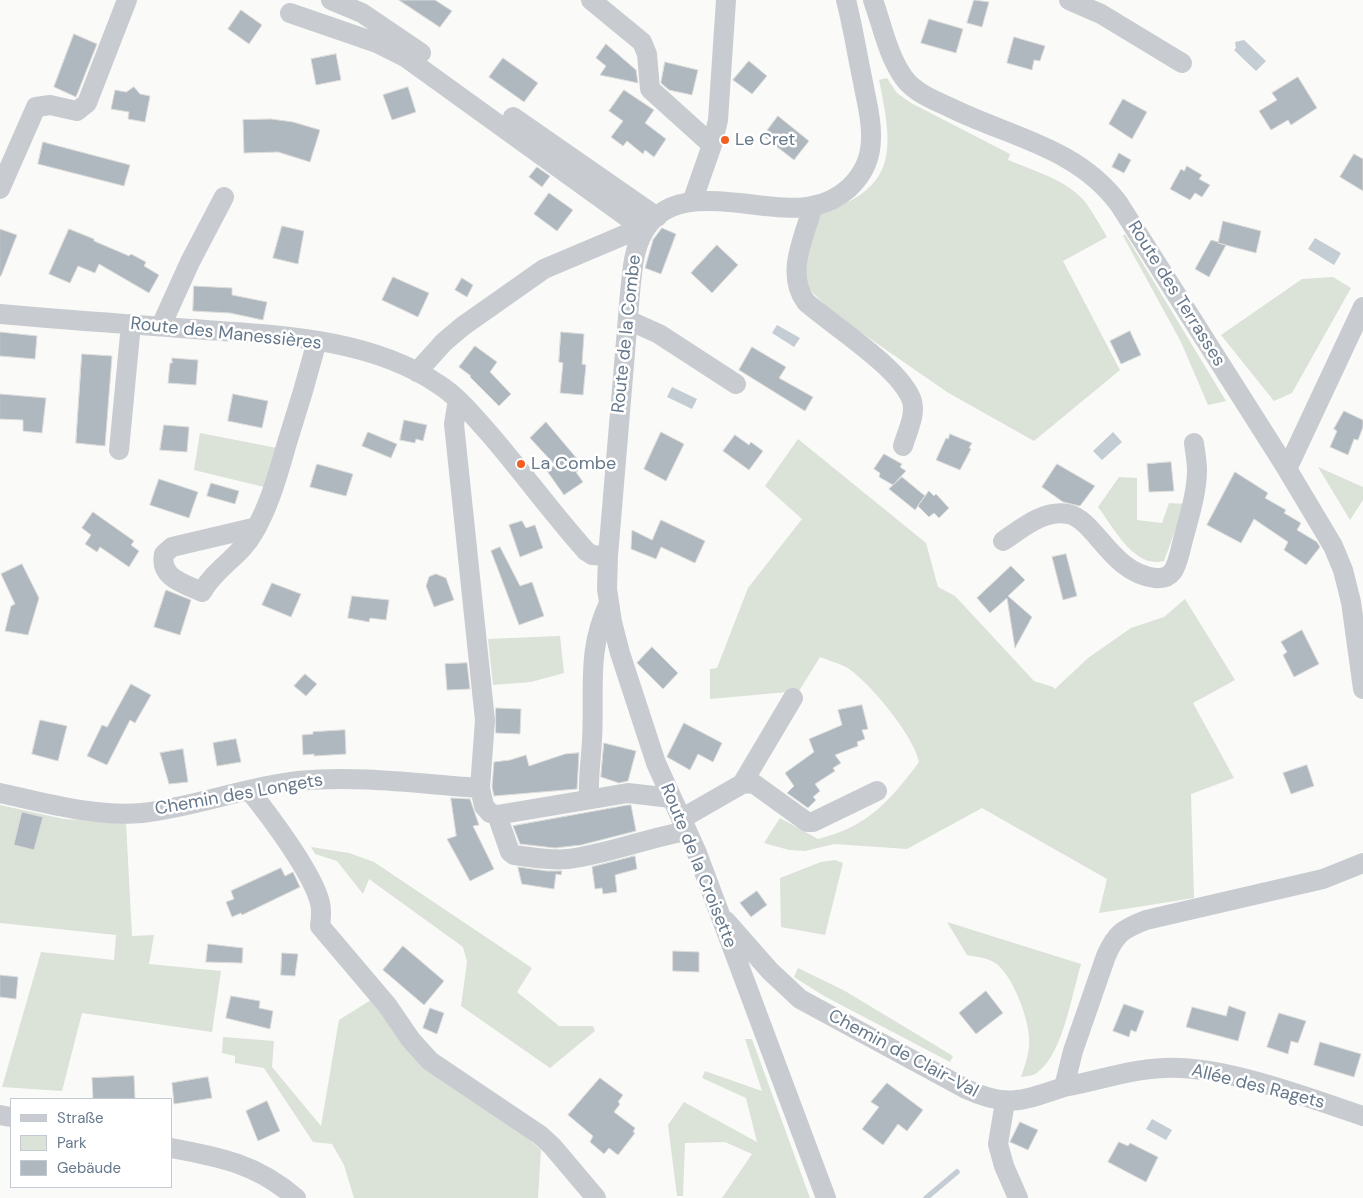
<!DOCTYPE html>
<meta charset="utf-8">
<style>
body{margin:0}
#map{position:relative;width:1363px;height:1198px;overflow:hidden;background:#fafaf8;font-family:"DM Sans",sans-serif}
canvas{display:block}
.legend{position:absolute;left:10px;top:1098px;width:162px;height:90px;box-sizing:border-box;background:#fff;border:1px solid #c2c9d1;margin:0;padding:6px 9px;list-style:none;font-size:15px;color:#66788b}
.legend li{display:flex;align-items:center;gap:10px;height:25px}
.legend b{width:25px;border:1px solid #c2c9d1}
</style>
<div id="map">
<canvas width="1363" height="1198"></canvas>
<ul class="legend">
<li><b style="height:6px;background:#c8cbd0"></b>Straße</li>
<li><b style="height:14px;background:#dbe2d8"></b>Park</li>
<li><b style="height:14px;background:#b0b8bf"></b>Gebäude</li>
</ul>
</div>
<script>
const ctx = document.querySelector('canvas').getContext('2d');
ctx.lineJoin = 'round';
function fill(path, color) { ctx.fillStyle = color; ctx.fill(path, 'evenodd'); }
function strokePath(path, color, width, dash) { ctx.strokeStyle = color; ctx.lineWidth = width; ctx.lineCap = dash ? 'butt' : 'round'; ctx.setLineDash(dash || []); ctx.stroke(path); }
function label(font, color, halo, rows, align = 'center') {
  ctx.font = font + ' "DM Sans",sans-serif'; ctx.lineWidth = 5; ctx.setLineDash([]); ctx.textBaseline = 'middle'; ctx.strokeStyle = halo; ctx.fillStyle = color; for (const [text, x, y, turn = 0] of rows) {
    ctx.save(); ctx.translate(x, y); ctx.rotate((+turn || 0) * Math.PI / 180); ctx.textAlign = isNaN(turn) ? turn : align; if (halo) ctx.strokeText(text, 0, 0); ctx.fillText(text, 0, 0); ctx.restore();
  }
}
fill(new Path2D(`
 M887,78L897,93L911,103L1010,154L1008,160C1034,171 1068,180 1086,203C1094,214 1100,226 1107,237L1063,261L1120,370L1034,441L947,392L833,313L809,289L804,280L814,216C896,189 895,157 879,80Z
 M1125,234L1226,401L1208,405L1181,342L1123,236Z
 M1333,277L1351,288L1292,393L1274,401L1221,335L1302,279Z
 M200,433L277,448L264,487L194,470Z
 M798,439L926,543L938,587L955,596L1034,681L1053,687L1055,689L1088,658L1131,628L1164,617L1185,599L1235,680L1193,703L1234,778L1191,794L1194,898L1099,913L1107,879L982,808L907,849L834,844L805,851L789,850L764,843L780,818L818,839C867,827 890,801 919,762C915,737 867,679 846,667C838,663 828,660 820,657L799,691L710,699V669L717,668L748,588L802,519L765,486Z
 M1318,467L1363,487V500L1350,520Z
 M1119,477L1137,478V520L1162,523L1169,503L1185,504L1164,561C1134,569 1114,528 1098,507Z
 M560,636L564,673L531,682L493,685L488,639Z
 M0,805L64,819L126,823L132,936L154,935L149,964L221,971L212,1032L82,1013L62,1091L2,1087L41,952L114,960L116,935L0,923Z
 M311,847L349,853L374,862L532,968L517,992L559,1026H593L595,1031L550,1068L461,1006L467,962L463,947L369,879L363,894L337,861L315,854Z
 M835,860L843,863L825,935L781,927L780,878L821,862Z
 M947,922L1081,964C1072,994 1063,1052 1039,1071C1034,1076 1028,1076 1021,1077C1024,1068 1028,1057 1029,1047C1032,1026 1015,981 999,966C991,958 978,957 967,955Z
 M798,968L845,991L953,1056L950,1062L824,996L794,977Z
 M374,998L541,1150L538,1198H354L344,1165L332,1144L313,1142L264,1068L235,1063V1056L222,1053L223,1037L274,1041L272,1067L321,1126L339,1020Z
 M745,1039H752L810,1198H722L752,1154L725,1142L685,1143L683,1196H677L668,1125L684,1102L757,1142L746,1098L702,1078L705,1071L762,1091Z`), '#dbe2d8');
fill(new Path2D(`
 M1244,40L1266,61L1256,71L1234,50L1236,48L1235,42Z
 M1315,238L1341,253L1334,265L1308,249Z
 M777,325L800,338L794,347L772,333Z
 M672,387L697,399L692,409L667,397Z
 M1113,432L1122,442L1102,460L1093,451Z
 M1152,1119L1172,1130L1166,1140L1146,1129Z`), '#c3cdd3');
strokePath(new Path2D(`
 M926,1198L957,1172`), '#c3cdd3', 5.5);
const building = new Path2D(`
 M399,0H435L452,11L440,27Z
 M974,0L989,2L982,27L967,23Z
 M241,10L262,25L249,44L228,29Z
 M929,19L963,29L956,53L921,43Z
 M74,34L97,44L76,97L54,87Z
 M1014,37L1045,46L1040,61L1034,60L1032,70L1007,63Z
 M606,44L636,70L638,83L600,75L606,66L596,58Z
 M336,54L341,80L316,85L311,59Z
 M503,58L538,83L524,102L489,77Z
 M749,61L767,76L752,94L733,80Z
 M665,62L698,70L692,95L669,90L661,83Z
 M1298,77L1317,108L1291,125L1288,120L1271,130L1259,111L1277,100L1272,93Z
 M134,87L140,94L150,96L145,122L128,119L129,112L111,109L115,90L126,92Z
 M408,87L416,112L392,120L383,95Z
 M624,90L654,110L645,123L666,139L654,157L645,150L643,154L627,141L623,146L611,137L623,121L609,111Z
 M1123,99L1147,112L1132,139L1109,124Z
 M778,116L809,141L794,160L763,136Z
 M271,119L293,122L320,130L310,162L278,152L244,153L243,120Z
 M43,142L130,165L124,186L38,164Z
 M1119,153L1131,160L1124,173L1112,167Z
 M1354,154L1363,159V191L1340,177Z
 M1187,166L1202,175L1199,179L1210,185L1202,197L1195,193L1190,200L1170,189L1181,169L1184,171Z
 M537,167L550,176L542,187L529,177Z
 M549,193L573,210L557,231L534,214Z
 M1223,221L1261,231L1256,253L1218,243L1226,245L1209,277L1195,269L1211,240L1218,242Z
 M282,226L304,231L298,264L273,258Z
 M662,228L676,234L661,274L645,268L653,240Z
 M0,229L17,235L1,276H0Z
 M69,229L94,239V241L129,256L131,254L146,262L144,266L159,275L149,293L99,264L95,273L78,266L70,283L49,274Z
 M717,245L738,265L712,293L691,273Z
 M393,277L429,293L418,317L382,300Z
 M462,278L473,285L467,297L455,290Z
 M194,286L232,288V295L267,302L263,320L230,313L193,311Z
 M1130,331L1141,355L1121,364L1110,341Z
 M0,332L37,336L35,359L0,356Z
 M561,332L584,334L582,364L586,365L583,395L560,393L563,363L559,362Z
 M475,346L497,362L490,372L511,394L499,406L470,377L471,376L459,367Z
 M752,347L786,367L779,378L813,397L805,411L739,370Z
 M82,354L112,356L105,446L76,443Z
 M172,358L198,360L196,385L168,383L170,363H172Z
 M0,394L46,398L42,433L23,431V420L0,419Z
 M233,394L268,401L262,428L228,421Z
 M1344,411L1363,420V427L1358,440L1354,439L1348,455L1330,447L1337,431L1334,429Z
 M404,420L427,425L423,441L416,439L415,443L400,440Z
 M546,422L584,467L576,472L583,482L564,495L547,471L555,465L530,438Z
 M164,425L189,427L187,452L160,450Z
 M368,432L397,444L391,458L362,446Z
 M661,432L684,444L666,481L644,469Z
 M950,434L972,443L969,448L971,449L960,470L936,460L946,438L948,439Z
 M735,435L749,445L751,442L763,451L749,470L723,451Z
 M884,454L902,464L900,467L906,471L893,485L879,477L880,473L874,469Z
 M1171,462L1174,491L1149,492L1147,464Z
 M317,464L353,474L346,496L310,487Z
 M1057,464L1095,486L1080,506L1063,502L1042,487Z
 M1235,472L1268,493L1265,498L1286,510L1284,513L1301,523L1297,530L1317,542L1320,547L1306,565L1284,550L1288,542L1254,519L1241,543L1207,525Z
 M902,477L925,496L915,510L889,489Z
 M159,479L198,492L189,518L150,505Z
 M211,483L239,491L235,504L207,496Z
 M929,491L934,496L936,494L949,508L939,518L934,513L929,517L918,506Z
 M93,512L134,541L131,545L139,551L129,567L100,547L97,552L85,544L91,535L82,528Z
 M661,520L705,541L695,563L661,547L656,559L631,549L632,530L652,540Z
 M522,521L526,528L535,525L543,548L520,557L509,525Z
 M500,547L520,586L532,582L544,616L519,625L491,551Z
 M1066,554L1077,596L1063,600L1052,557Z
 M22,564L39,598L28,635L5,631L11,606L15,604L1,574Z
 M1011,566L1025,580L1008,596L1032,617L1015,648L1007,598L990,613L977,598Z
 M436,574L446,578L454,600L434,607L426,586L429,577Z
 M272,583L301,594L291,617L262,605Z
 M166,590L191,600L180,635L154,627Z
 M352,596L389,600L386,620L370,618L369,622L348,618Z
 M1302,630L1319,664L1294,677L1283,655L1287,652L1281,642Z
 M652,647L678,673L663,689L637,663Z
 M467,663L470,689L447,690L445,664Z
 M305,674L317,684L306,696L294,686Z
 M131,684L151,695L135,723L130,720L107,765L87,756L102,725L107,727Z
 M862,705L868,729L862,730L865,739L857,742L858,746L835,755L841,763L833,768L835,771L815,784L820,791L813,797L816,800L808,808L787,793L794,786L785,773L814,752L809,739L842,725L838,710Z
 M496,708L521,709L520,734L496,733Z
 M40,720L67,726L58,761L32,754Z
 M684,723L722,743L713,762L698,754L690,770L667,757Z
 M345,730L346,754L314,756V754L303,755L302,735L313,734V732Z
 M236,739L241,762L217,766L213,743Z
 M604,743L636,751L628,781L619,783L601,777Z
 M183,749L188,782L169,784L160,753Z
 M579,753L577,789L494,796L492,787L494,762L510,760L526,755L529,766L565,754Z
 M1307,765L1314,786L1291,794L1283,773Z
 M451,798L470,799L479,825L473,826L494,869L470,881L447,839L456,836Z
 M628,805H631L636,831L581,845L555,848L520,844L513,826Z
 M22,812L43,817L34,850L14,845Z
 M635,856L637,869L615,875L617,892L603,894L602,888L595,889L592,867Z
 M518,867L547,871H562L561,875L556,874L554,889L522,884Z
 M281,868L285,876L293,872L300,887L242,915L241,913L232,917L226,902L234,899L231,891Z
 M757,891L767,905L751,917L740,903Z
 M208,944L243,948L242,963L206,962Z
 M403,946L444,981L424,1005L383,970Z
 M673,951L699,952V972L673,971Z
 M282,953L298,954L295,976L281,975Z
 M0,975L18,977L16,999L0,997Z
 M986,991L1003,1013L976,1034L959,1013Z
 M231,996L260,1001L259,1008L273,1011L270,1029L226,1018Z
 M1124,1004L1144,1011L1136,1032L1131,1030L1129,1037L1113,1031Z
 M1229,1006L1246,1012L1238,1041L1186,1027L1192,1007L1226,1016Z
 M430,1008L444,1013L437,1034L423,1028Z
 M1279,1013L1306,1021L1298,1043L1291,1041L1288,1054L1267,1047Z
 M1320,1042L1361,1054L1354,1077L1314,1065Z
 M134,1076L135,1099H93L92,1078Z
 M208,1077L212,1098L174,1104L172,1083Z
 M600,1078L623,1095L618,1102L620,1104L614,1112L635,1128L633,1132L635,1133L618,1155L609,1148L604,1154L590,1142L593,1136L568,1115Z
 M887,1083L923,1110L907,1131L898,1124L883,1145L862,1129L879,1107L871,1102Z
 M267,1101L280,1131L258,1141L246,1111Z
 M1020,1122L1038,1130L1028,1150L1010,1142Z
 M1119,1142L1128,1146L1130,1143L1158,1157L1146,1182L1108,1162Z`);
fill(building, '#b0b8bf');
strokePath(building, '#dcdcda', 1);
strokePath(new Path2D(`
 M331,0L362,13L421,53
 M591,0L642,42L647,54L650,89L712,145
 M873,0C882,25 888,56 904,78C914,92 933,100 949,107C1009,137 1077,147 1119,204L1287,469L1333,546L1343,570L1351,602L1363,689
 M1069,0L1101,14L1182,63
 M290,13L377,43L405,57L642,228
 M513,117L657,217
 M0,189L36,107L50,105L77,111L87,103L127,0
 M692,202L712,145L718,120L726,0
 M813,206C804,238 785,273 806,302C833,326 901,368 912,401C916,415 907,432 903,446
 M0,314C64,320 129,324 193,329C274,335 368,337 438,384C457,396 472,414 487,431C521,470 551,512 586,551L592,555L608,556
 M628,320L659,334L736,384
 M161,326L190,262L224,197
 M417,372L444,342L463,326L544,269L648,225
 M458,400L454,424L485,720L480,788L484,806L490,813L497,815L628,793L671,798
 M119,450L131,324
 M1287,469L1363,307
 M257,527L172,547L164,554C159,578 185,584 202,592C215,568 241,556 254,532C270,504 278,474 287,443C298,409 308,375 317,341
 M1003,541C1021,529 1044,509 1068,514C1096,520 1110,572 1155,578C1173,580 1176,567 1180,552C1186,526 1197,496 1197,470C1197,461 1195,452 1194,443
 M742,784L793,698
 M249,790C269,815 313,873 320,903C322,911 321,919 320,926L387,1005L411,1040L430,1061L540,1135L552,1146L596,1198
 M0,793C46,803 95,817 142,813C195,807 245,787 298,781C358,775 420,784 480,788
 M589,798C588,778 591,760 592,740C595,690 586,651 609,603
 M497,815L510,852L514,855C532,857 550,861 568,859C608,854 647,838 687,831
 M681,819L742,784L753,783L807,822H813L877,791
 M726,921L770,971L800,999L966,1089C1007,1108 1022,1101 1064,1087L1073,1051L1106,956C1116,933 1123,929 1146,920L1323,879L1363,863
 M1064,1087C1097,1081 1131,1069 1164,1068C1223,1065 1306,1097 1363,1116
 M1005,1102L998,1144L1004,1166L1018,1198
 M0,1115L11,1117
 M171,1148C220,1157 257,1164 296,1198
 M826,1198L697,853L656,763L620,653L612,622L607,589L608,556L630,293C632,274 633,254 641,237C671,172 762,217 812,206C825,204 839,197 849,188C864,174 871,157 871,138C872,119 866,100 863,82C857,54 853,27 846,0`), '#c8cbd0', 20);
for (const [x, y, r, color] of [
 [725,140,5,"#f16020"],
 [521,464,5,"#f16020"]
]) { const dot = new Path2D(); dot.arc(x, y, r, 0, 2 * Math.PI); ctx.fillStyle = color; ctx.fill(dot); strokePath(dot, '#fff', 2); }
label('18px', '#66788b', '#fff', [
 ["Le Cret",735,140],
 ["La Combe",531,464]
], 'left');
label('18px', '#66788b', '#fff', [
 ["Route des Terrasses",1176,294,58],
 ["Route des Manessières",226,334,6],
 ["Route de la Combe",627,334,-84],
 ["Chemin des Longets",239,795,-10],
 ["Route de la Croisette",698,866,68],
 ["Chemin de Clair-Val",903,1054,28],
 ["Allée des Ragets",1258,1087,14]
]);
</script>
